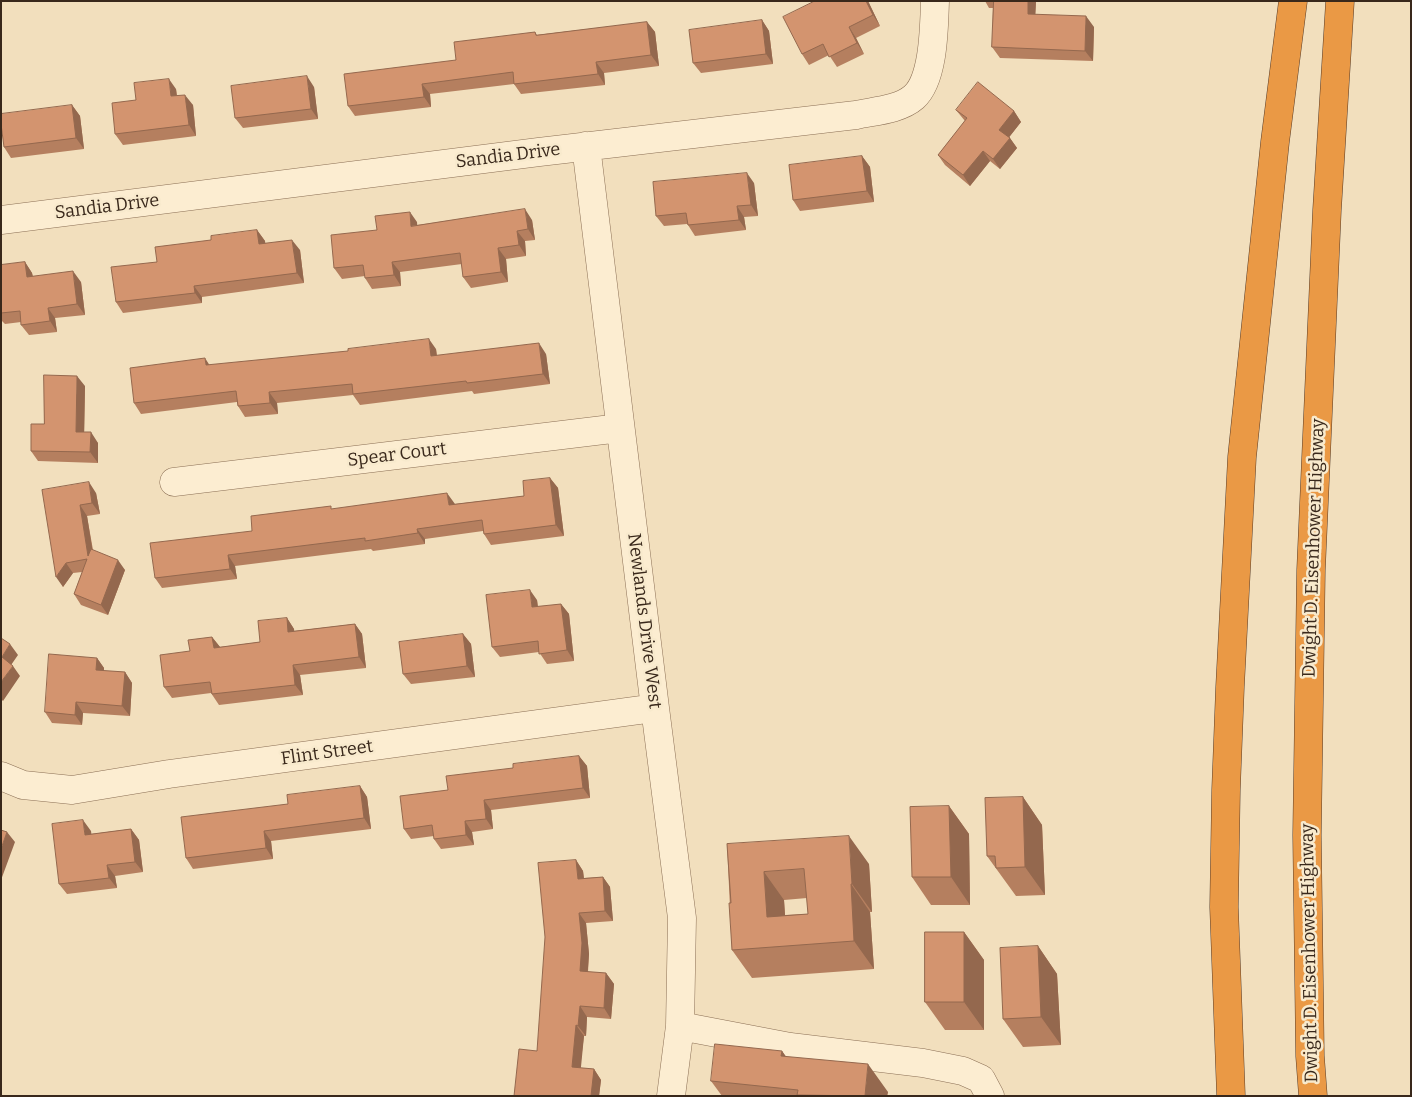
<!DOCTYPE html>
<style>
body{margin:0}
#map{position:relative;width:1412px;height:1097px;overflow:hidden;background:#f2dfbd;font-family:Bitter,serif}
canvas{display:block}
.frame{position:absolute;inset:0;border:2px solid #39281b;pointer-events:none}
</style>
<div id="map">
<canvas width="1412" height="1097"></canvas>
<div class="frame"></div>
</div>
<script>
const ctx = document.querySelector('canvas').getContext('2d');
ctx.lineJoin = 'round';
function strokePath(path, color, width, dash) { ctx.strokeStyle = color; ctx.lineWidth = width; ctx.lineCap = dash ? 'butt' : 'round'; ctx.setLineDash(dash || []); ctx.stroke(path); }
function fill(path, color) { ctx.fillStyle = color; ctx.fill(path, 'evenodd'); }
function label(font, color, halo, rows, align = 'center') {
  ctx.font = font + ' Bitter,serif'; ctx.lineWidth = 5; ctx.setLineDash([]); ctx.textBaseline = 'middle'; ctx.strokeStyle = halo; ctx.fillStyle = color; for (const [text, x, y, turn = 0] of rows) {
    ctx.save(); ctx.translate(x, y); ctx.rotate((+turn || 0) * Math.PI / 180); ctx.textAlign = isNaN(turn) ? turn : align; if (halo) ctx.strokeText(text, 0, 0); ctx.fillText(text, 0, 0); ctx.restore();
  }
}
const minor = new Path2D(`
 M586,146L655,708L682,918L680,1026L671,1096
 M1,220L539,152L856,115C874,111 899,110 914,97C934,79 934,27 935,1
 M174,482L620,428
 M1,776L23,785L72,790L169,774L655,708
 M680,1026L790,1047L923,1063L963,1071L981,1079L990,1096`);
const highway = new Path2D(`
 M1231,1096L1224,907L1226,790L1230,687L1242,457L1275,142L1293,1
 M1313,1096L1310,1056L1307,835L1311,570L1327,210L1340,1`);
strokePath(minor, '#8b6f55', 29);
strokePath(highway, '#583d2a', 29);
strokePath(minor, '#fcedd1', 28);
strokePath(highway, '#ea9945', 28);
fill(new Path2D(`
 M815,1H868L880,26L856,38L864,54L837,67L829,55L809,65L802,54Z
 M985,1H1036L1035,14L1094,27L1093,61L1000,58L992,47L993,8H989Z
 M762,20L769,31L773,64L701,73L693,63Z
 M647,22L655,32L659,66L604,73L605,85L521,94L514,84L430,94L431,107L355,116L348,106L456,60L535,32L537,35Z
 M314,87L318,119L243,128L235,118Z
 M176,89L177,96L193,105L196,136L123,145L115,134L136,100Z
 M72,105L80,116L84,149L11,158L4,147Z
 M956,110L1014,111L1021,122L1009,137L1017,148L1000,169L990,161L970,186L945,165L938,155L965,121Z
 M862,156L870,167L874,202L800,211L793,200Z
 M754,183L758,216L744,217L746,230L695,236L688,225L687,224L664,226L656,216Z
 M532,220L535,240L525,241L526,256L506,259L508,282L471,288L463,277L462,264L400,272L401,286L372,289L365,278V276L342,279L334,268L377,230L417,222V225Z
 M257,230L265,241V243L300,250L304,283L202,297V303L123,313L116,302L157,262L211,240Z
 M25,262L32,273L33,276L81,282L85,315L55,318L57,332L29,335L21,325V322L5,324L1,320V265Z
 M436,349L437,356L546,354L550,384L474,394L472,391L360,405L353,395L277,403L278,414L245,417L238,406L237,402L141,414L134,403L209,365Z
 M85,386L84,432L98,443V463L38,461L31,451L44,424Z
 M550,478L558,488L564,536L491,545L484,534L483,531L425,539V544L373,551L371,549L235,566L237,579L162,588L155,578L252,531L333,509L455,504L524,496Z
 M42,490L96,493L100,514L87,516L93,550L125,570L108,615L81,605L74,594L82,572L73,573L63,587Z
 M537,600L538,607L561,604L569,614L574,661L547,664L539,652L500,657L492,647Z
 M287,618L294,629V631L355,624L362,634L366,668L300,675L303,695L219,705L211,693L172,698L164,687L212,637L220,647L260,642Z
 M463,634L471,644L475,677L411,684L403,674Z
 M97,658L104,668V671L125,672L132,683L130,716L83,713L82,725L52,723L45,712Z
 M579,756L587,766L590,798L491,810L493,829L472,832L474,845L441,849L434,839V836L411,839L404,829L448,790L513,768Z
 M360,786L367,797L371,829L271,841L273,859L193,869L186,858L288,804Z
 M1023,797L1042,825L1045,895L1016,896L987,856Z
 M949,806L969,834L970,905H931L912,877Z
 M131,829L139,840L143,872L115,876L117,888L67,894L59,884L91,831V834Z
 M727,844L869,864L872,912H870L874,969L752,978L732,950ZM807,898L808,914L785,915L784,900Z
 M576,860L583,871L584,878L603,877L610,887L613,921L586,923L589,954L588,972L606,973L614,984L611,1019L587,1017L586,1036H584L580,1068L594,1069L601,1080L599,1096H514L537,1051Z
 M964,932L984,960V1030H945L925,1002Z
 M1038,946L1057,974L1061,1045L1023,1047L1003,1019Z
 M782,1051L786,1057L888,1092L887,1096H722L711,1081Z`), '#b57f5f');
fill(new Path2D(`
 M866,1H868L880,26L873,15Z
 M1028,1H1036L1035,25L1028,14Z
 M1086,16L1094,27L1093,61L1085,51Z
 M762,20L769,31L773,64L766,54Z
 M647,22L655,32L659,66L651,55Z
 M849,27L856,38L864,54L857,43Z
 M596,62L604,73L605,85L598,74Z
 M307,76L314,87L318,119L311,109Z
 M169,79L176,89L178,107L171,96Z
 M422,84L430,94L431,107L424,97Z
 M185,95L193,105L196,136L189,125Z
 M72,105L80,116L84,149L76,138Z
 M1014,111L1021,122L1007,140L999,130Z
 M1010,138L1017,148L1000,169L993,159Z
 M983,151L990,161L970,186L963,175Z
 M862,156L870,167L874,202L867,191Z
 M747,173L754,183L758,216L751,205Z
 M737,206L744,217L746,230L739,220Z
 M525,209L532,220L535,240L528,229Z
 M410,212L417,222L418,236L411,226Z
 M257,230L265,241L267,255L259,244Z
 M517,231L525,241L526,256L519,245Z
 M292,240L300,250L304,283L297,273Z
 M498,248L506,259L508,282L501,272Z
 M25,262L32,273L34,287L27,277Z
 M392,262L400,272L401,286L394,275Z
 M73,271L81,282L85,315L77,304Z
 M194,286L202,297V303L195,293Z
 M48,308L55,318L57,332L50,321Z
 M429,339L436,349L438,367L431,356Z
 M539,343L546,354L550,384L543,374Z
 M205,358L212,369L206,365Z
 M77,376L85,386L84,443L76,432Z
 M269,392L277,403L278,414L270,403Z
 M91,432L98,443V463L90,452Z
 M550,478L558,488L564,536L556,525Z
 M89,482L96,493L100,514L92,503Z
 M447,493L455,504L456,515L449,505Z
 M80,505L87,516L95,566L88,556Z
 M417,529L425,539V544L418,533Z
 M228,555L235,566L237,579L230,569Z
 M118,560L125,570L108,615L101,605Z
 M66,563L73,573L63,587L56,577Z
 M530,590L537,600L539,618L532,607Z
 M561,604L569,614L574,661L567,650Z
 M287,618L294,629L296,642L288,632Z
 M355,624L362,634L366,668L359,657Z
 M463,634L471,644L475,677L467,666Z
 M212,637L220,647L214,648Z
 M10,644L18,655L9,668L2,657Z
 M97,658L104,668L103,681L96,670Z
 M293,665L300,675L303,695L295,685Z
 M13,666L20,676L3,701L1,699V682Z
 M125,672L132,683L130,716L122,706Z
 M76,702L83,713L82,725L75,715Z
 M579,756L587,766L590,798L583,788Z
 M360,786L367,797L371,829L364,818Z
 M1023,797L1042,825L1045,895L1025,867Z
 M484,800L491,810L493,829L486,819Z
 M949,806L969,834L970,905L951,877Z
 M83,820L91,831L93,845L85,835Z
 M465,821L472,832L474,845L466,835Z
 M131,829L139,840L143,872L135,862Z
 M264,831L271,841L273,859L266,848Z
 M7,832L15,842L1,880V849Z
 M849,836L869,864L872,912L852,884Z
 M576,860L583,871L585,889L578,879Z
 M107,865L115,876L117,888L109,878Z
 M764,872L784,900L787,945L767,917Z
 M603,877L610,887L613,921L605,911Z
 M851,884L870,912L874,969L854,941Z
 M579,913L586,923L589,954L587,981L580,971Z
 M964,932L984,960V1030L964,1002Z
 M1038,946L1057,974L1061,1045L1041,1017Z
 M606,973L614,984L611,1019L604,1008Z
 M580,1006L587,1017L586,1036L578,1026Z
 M576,1025L584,1036L580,1077L572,1067Z
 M782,1051L802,1079L781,1056Z
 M868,1064L888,1092L887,1096H865Z
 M594,1069L601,1080L599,1096H591Z`), '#94684e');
const building = new Path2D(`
 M815,1H866L873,15L849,27L857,43L829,57L823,44L802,54L783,17Z
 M994,1H1028V14L1086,16L1085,51L992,47Z
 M762,20L766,54L693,63L689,30Z
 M647,22L651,55L596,62L598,74L514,84L513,72L422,84L424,97L348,106L344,74L456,60L454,42L535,32L536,35Z
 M307,76L311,109L235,118L231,86Z
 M169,79L171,96L185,95L189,125L115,134L112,103L136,100L134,83Z
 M978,82L1014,111L999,130L1010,138L993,159L983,151L963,175L938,155L967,118L956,110Z
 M72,105L76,138L4,147L1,124V114Z
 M862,156L867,191L793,200L789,165Z
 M747,173L751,205L737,206L739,220L688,225L686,213L656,216L653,182Z
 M525,209L528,229L517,231L519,245L498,248L501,272L463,277L460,253L392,262L394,275L365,278L363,265L334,268L331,235L377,230L375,216L410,212L411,226Z
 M257,230L259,244L292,240L297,273L194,286L195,293L116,302L111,267L157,262L155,247L211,240V236Z
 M25,262L27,277L73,271L77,304L48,308L50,321L21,325L20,311L1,313V265Z
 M429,339L431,356L539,343L543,374L467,383L466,381L353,394L352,384L269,392L270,403L238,406L236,391L134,403L130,368L205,358L206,365L348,351V349Z
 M44,375L77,376L76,432H91L90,452L31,451V424H44Z
 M550,478L556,525L484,534L482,520L417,529L418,533L365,541V538L228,555L230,569L155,578L150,543L252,531L251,516L331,506V509L447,493L449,505L524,496L523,481Z
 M89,482L92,503L80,505L88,556L91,549L118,560L101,605L74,594L87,559L66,563L56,577L42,490Z
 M530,590L532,607L561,604L567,650L539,654L538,641L492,647L486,595Z
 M287,618L288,632L355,624L359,657L293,665L295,685L212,694L210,682L164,687L160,655L190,651L188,640L212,637L214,648L260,642L258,621Z
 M463,634L467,666L403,674L399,642Z
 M1,638L10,644L2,657L13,666L1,682Z
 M49,654L97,658L96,670L125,672L122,706L76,702L75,715L45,712Z
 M579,756L583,788L484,800L486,819L465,821L466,835L434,839L432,825L404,829L400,796L448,790L446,776L513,768V764Z
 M360,786L364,818L264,831L266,848L186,858L181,817L288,804L287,795Z
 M1023,797L1025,867L996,868L995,856H987L985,798Z
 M949,806L951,877H912L910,807Z
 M83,820L85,835L131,829L135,862L107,865L109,878L59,884L52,824Z
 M1,830L7,832L1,849Z
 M849,836L852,884H851L854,941L732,950L729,903H731L727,844ZM804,869L808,914L767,917L764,872Z
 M576,860L578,879L603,877L605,911L579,913L582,943L580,971L606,973L604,1008L580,1006L578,1026L576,1025L572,1067L594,1069L591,1096H514L519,1049L537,1051L545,937L538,863Z
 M925,932H964V1002H925Z
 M1038,946L1041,1017L1003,1019L1000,948Z
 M715,1044L782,1051L781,1056L868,1064L865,1096L797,1095L798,1090L711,1081Z`);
fill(building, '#d3946f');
strokePath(building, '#94684e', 1);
label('18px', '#39281b', '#f8eacd', [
 ["Sandia Drive",508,156,-7],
 ["Sandia Drive",107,207,-7],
 ["Spear Court",397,455,-7],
 ["Dwight D. Eisenhower Highway",1314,548,-88],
 ["Newlands Drive West",644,621,83],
 ["Flint Street",327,753,-8],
 ["Dwight D. Eisenhower Highway",1310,953,-91]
]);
</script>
